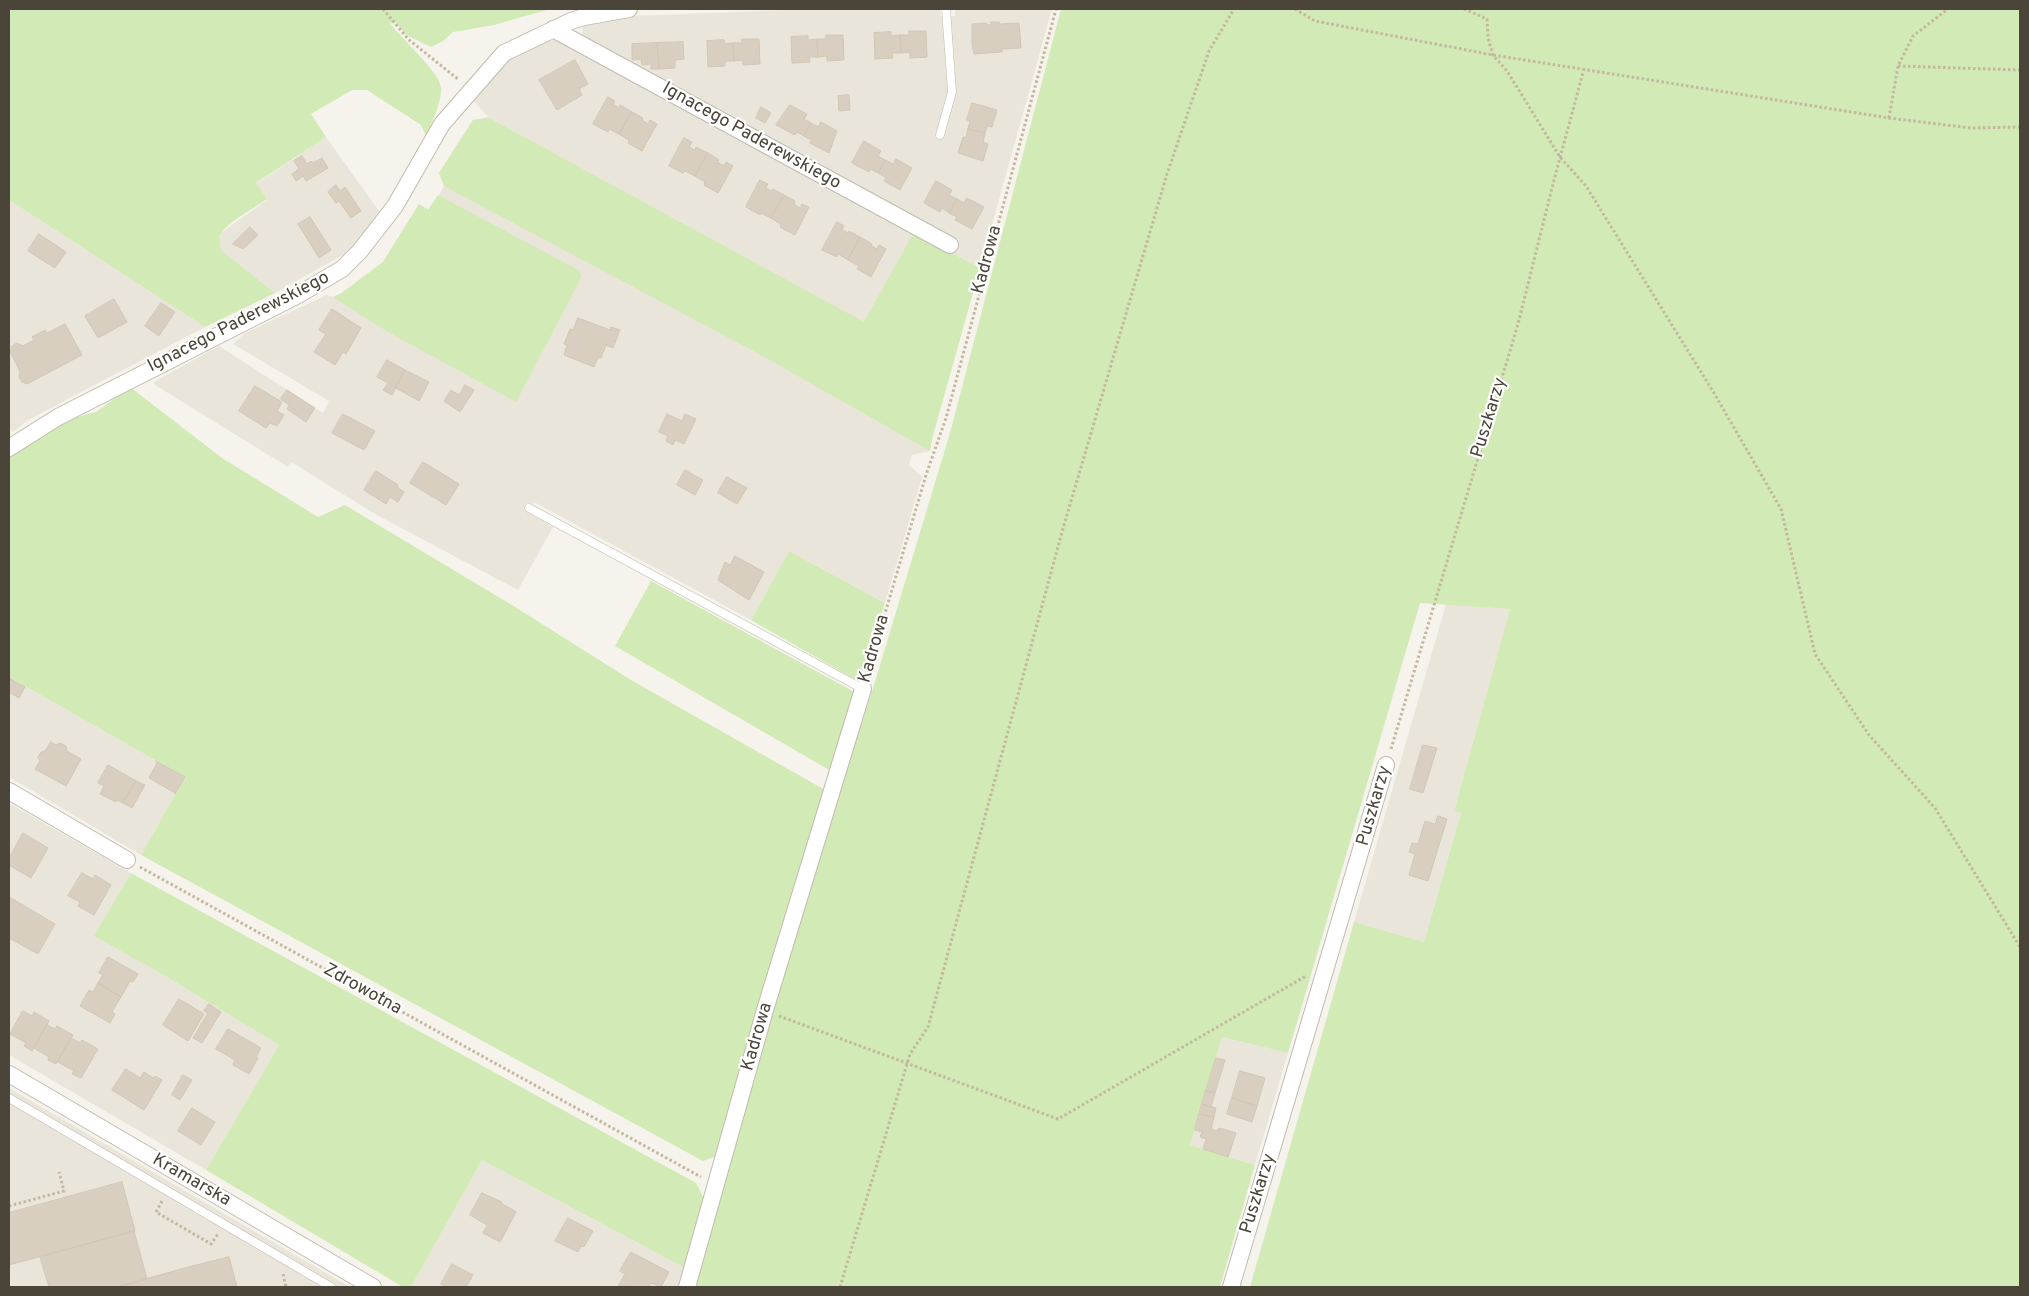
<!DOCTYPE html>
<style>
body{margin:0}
#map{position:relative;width:2029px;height:1296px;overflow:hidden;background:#f6f3ec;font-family:Overpass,sans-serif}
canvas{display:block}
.frame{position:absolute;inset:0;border:10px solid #4b4439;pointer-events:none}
</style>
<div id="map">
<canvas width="2029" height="1296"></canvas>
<div class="frame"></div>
</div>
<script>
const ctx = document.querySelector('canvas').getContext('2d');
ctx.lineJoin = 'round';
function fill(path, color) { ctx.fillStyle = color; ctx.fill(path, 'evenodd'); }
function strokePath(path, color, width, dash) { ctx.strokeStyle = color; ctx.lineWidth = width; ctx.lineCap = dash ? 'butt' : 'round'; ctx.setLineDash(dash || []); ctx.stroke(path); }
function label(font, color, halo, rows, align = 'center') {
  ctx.font = font + ' Overpass,sans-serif'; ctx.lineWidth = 4.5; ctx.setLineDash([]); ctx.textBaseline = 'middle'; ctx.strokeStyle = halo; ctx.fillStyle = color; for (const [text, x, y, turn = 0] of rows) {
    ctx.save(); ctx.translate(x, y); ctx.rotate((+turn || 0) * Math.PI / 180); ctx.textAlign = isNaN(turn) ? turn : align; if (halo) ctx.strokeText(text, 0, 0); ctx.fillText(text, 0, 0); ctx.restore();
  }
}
fill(new Path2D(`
 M812,9H940L941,16H955V9H1052L980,268L947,250L953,237L582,35L583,26L632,16Z
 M557,38L914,232L932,439L930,451L912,455L909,465L922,477L885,603L789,551L751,620L534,502L527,512L553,527L518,590L375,514L291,462L288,467L155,385L154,382L219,346L323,413L329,401L233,344L245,333L327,295L333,297L341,293L383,262L419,204L429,210L442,190L444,186L439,173L473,120L488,117L472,99L512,58Z
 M326,137L379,211L361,238L346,253L275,293L221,250L220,240L222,232L267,200L256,184Z
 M9,200L205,327L28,420L13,432L9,428Z
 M1446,604L1510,609L1454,811L1461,813L1424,942L1354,922Z
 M9,677L185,777L141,855L9,777Z
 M9,803L131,873L95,936L167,977L279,1045L206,1170L9,1055Z
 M1222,1037L1288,1053L1255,1165L1190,1145Z
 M9,1088L350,1287H9Z
 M482,1160L687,1269L682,1287H411Z`), '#eae5da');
fill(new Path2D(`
 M9,9H550L494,25L453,32L443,41L431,47L406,35L395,22L390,23C401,38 439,72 441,87C443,99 431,125 426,136L421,125L367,90H352L311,114L326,137L256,183L267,199C256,207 226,223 221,234C219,239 221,245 221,250L275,293L205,327L9,200Z
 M1061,9H2020V1287H1250L1354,922L1424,942L1461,813L1454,811L1510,609L1420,603L1288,1053L1222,1037L1190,1145L1255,1165L1220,1287H690L838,797L871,695L950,433Z
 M489,118L864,322L914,232L980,268L932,439L930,451L759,354L444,186L439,173L473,120Z
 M438,195L580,271L581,276L577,286L516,402L388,332L333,297L342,293L383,262L419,204L428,210Z
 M130,387L222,458L318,517L345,505L512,605L631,680L825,790L719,1155L703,1161L141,855L185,777L9,677V455L45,429L77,417L96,412Z
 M789,551L885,603L861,675L856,680L751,620Z
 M651,581L856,693L831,771L615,646Z
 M131,873L696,1183L706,1202L687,1269L482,1160L411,1287H403L206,1170L279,1045L167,977L94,936Z`), '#d2eab5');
const building = new Path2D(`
 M991,22H999L1000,24L1019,23L1021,48L1002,49V52L974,54L972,44V24L986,23L987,25H991Z
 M909,31H926L927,57L910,58V52L901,53L900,35H909Z
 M891,32V36L900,35L901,53H892L893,58L875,59L874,33Z
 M826,35H843L844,60L827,61V56L818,57L817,39H826Z
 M808,36V40L817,39L818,57H809L810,62L792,63L791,37Z
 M742,39H759L760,64L743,65V60L734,61L733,43H742Z
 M724,40L725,44L733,43L734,61H725V66L708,67L707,41Z
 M683,42L684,59L675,60V68L659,69L657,43Z
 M657,43L659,69H651V64L642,65L641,59L632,60V44Z
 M575,60L588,84L579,89L582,95L557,110L539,80Z
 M849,95L850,110L839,111L838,96Z
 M608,97L615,101L613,104L619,108L620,105L632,112L619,134L609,129L608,132L593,124Z
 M972,103L997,110L992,127L987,126L985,133L968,129L970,121L967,120Z
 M790,105L807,114L804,119L811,123L804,136L797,132L795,135L776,125Z
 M761,107L771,113L765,123L756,118Z
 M632,112L643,118L642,120L648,124L650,120L657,124L642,151L628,143L629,140L619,134Z
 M821,122L837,131L829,153L810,143L811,140L804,136L811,123L818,127Z
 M968,129L985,133L983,142L988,144L983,161L958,153L963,137H966Z
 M684,138L692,142L689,147L695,150L696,147L708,153L695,176L685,171L683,173L669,166Z
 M864,141L881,151L878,156L885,160L878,173L870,169L869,172L852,163Z
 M708,153L719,160L717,162L724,166L726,162L733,166L718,193L704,185L705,182L695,176Z
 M302,156L307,164L311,161L313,163L322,158L328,168L306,181L303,176L296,181L292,174L299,169L294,161Z
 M896,159L912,168L900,190L884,181L886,178L878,173L885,160L893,164Z
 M760,180L768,184L766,188L771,191L773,189L784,195L771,218L761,213L760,215L746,207Z
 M936,181L952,190L949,195L957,199L949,213L942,208L940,212L924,203Z
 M336,185L340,191L345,187L361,211L351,218L339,201L336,203L328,192Z
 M784,195L795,201L794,204L800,208L802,204L809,207L795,235L780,227L781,224L771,218Z
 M967,198L984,207L972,229L955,220L957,217L949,213L957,199L964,203Z
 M310,217L331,250L319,258L298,224Z
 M837,222L844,226L842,230L848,233L849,231L860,237L848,260L838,254L837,257L822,250Z
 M250,227L258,235L243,249L233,244Z
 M39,234L66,252L55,268L28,251Z
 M860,237L872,244L871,246L877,249L879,245L886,249L871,277L857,269L859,266L848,260Z
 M114,299L127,322L98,338L85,316Z
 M161,303L175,312L159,336L145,326Z
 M332,309L361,328L346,354L343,352L335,365L314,352L326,334L319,330Z
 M578,318L610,330L611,327L620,330L613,348L606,345L601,358L598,357L594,367L564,355L567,345L564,344L570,329L573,330Z
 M65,324L82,355L27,384L22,382L19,377L20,371L10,352L12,346L17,343L23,346L34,340L32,337L45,330L47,333Z
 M387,360L405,370L392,395L383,390L388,383L377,377Z
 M405,370L429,382L419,401L396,388Z
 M465,385L474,390L460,412L444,401L451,390L459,395Z
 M255,386L282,402L277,411L284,415L277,426L270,423L266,428L239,411Z
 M287,390L315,408L306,422L287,409L289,405L281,399Z
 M343,414L375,431L364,450L332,433Z
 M667,414L682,421L685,414L696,419L684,444L675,440L673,445L666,441L668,436L659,432Z
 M423,462L459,484L446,505L410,483Z
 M685,470L703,480L695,495L677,485Z
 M376,471L398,485L397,487L404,492L398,502L390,497L386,504L364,490Z
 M727,477L747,488L737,504L718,493Z
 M735,556L764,572L749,600L718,580L725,562L730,565Z
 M9,678L25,687L19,698L9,692Z
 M51,742L56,745L60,743L66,746L67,751L81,759L66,786L35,769L40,761L38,757L41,752L45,751Z
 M1423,745L1437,748L1423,793L1410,789Z
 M156,761L185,777L175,794V793L149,778L157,763Z
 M108,765L136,781L123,803L117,800L116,802L100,794L104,786L98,783Z
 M136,781L145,785L132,808L123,803Z
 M1438,816L1447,819L1428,881L1409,875L1415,854L1409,852L1412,843L1418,844L1425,821L1435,824Z
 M23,833L48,848L31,878L9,865V859Z
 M82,873L93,879L95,875L111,885L94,915L78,906L80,902L68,896Z
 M11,898L55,924L38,954L9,938V902Z
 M108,957L138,974L133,982L130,981L121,997L98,983L103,975L99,973Z
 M98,983L121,997L112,1012L115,1014L110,1023L80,1006L89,990L93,992Z
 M179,999L204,1014L188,1041L163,1025Z
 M209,1004L221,1012L202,1043L193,1038L208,1013L204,1011Z
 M23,1011L32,1016L34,1012L49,1021L32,1051L24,1046L26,1043L10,1034Z
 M47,1025L55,1029L57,1026L73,1035L56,1064L48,1060L49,1057L34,1048Z
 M228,1029L261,1048L256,1057L258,1058L249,1074L233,1065L235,1060L216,1049Z
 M71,1038L80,1043L82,1040L98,1049L81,1078L72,1074L74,1071L58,1062Z
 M1216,1058L1225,1060L1215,1093L1206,1091Z
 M126,1069L140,1078L144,1072L153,1078L155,1076L162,1080L144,1110L112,1090Z
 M1240,1071L1265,1078L1257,1106L1232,1098Z
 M183,1075L192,1080L180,1100L172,1095Z
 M1206,1091L1215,1093L1211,1107L1202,1104Z
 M1232,1098L1257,1106L1252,1122L1227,1114Z
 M1202,1104L1216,1108L1214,1117L1199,1114Z
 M192,1108L215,1122L201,1145L178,1131Z
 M1199,1114L1214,1117L1211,1129L1217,1131L1219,1128L1236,1133L1228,1157L1203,1149L1206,1139L1200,1137L1202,1132L1195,1130Z
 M122,1182L135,1231L9,1265V1213Z
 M482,1193L502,1202L501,1203L516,1212L500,1242L483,1233L487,1225L470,1215Z
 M568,1218L593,1231L584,1247L581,1246L578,1252L555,1241Z
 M134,1231L147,1279L117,1287H49L40,1257Z
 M631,1252L669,1272L661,1287L651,1283L649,1287H646L618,1286L625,1274L620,1271Z
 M229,1257L237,1287H117L181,1269Z
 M452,1264L473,1275L466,1287H446L441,1284Z`);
fill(building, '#d8cfc1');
strokePath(building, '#d3c7b4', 1);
const lane = new Path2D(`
 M940,135L952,92L946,9
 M529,508L863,689
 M9,1098L331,1287`);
const street = new Path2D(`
 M553,29L950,245
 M9,448L58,417L298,295L342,269L360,251L395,206L442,124L504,53L571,21L584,17L629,9
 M9,791L127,860
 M9,1074L373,1287
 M687,1287L765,1010L863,689
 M1231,1287L1386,765`);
strokePath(lane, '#c2bbae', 9);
strokePath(street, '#c2bbae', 18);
strokePath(new Path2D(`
 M383,9L408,39L459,80
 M1295,9L1315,21L1493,55L1889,118L1971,128L2020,127
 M1464,9L1487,19L1488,38L1493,55L1507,71L1560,157L1586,186L1714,393L1781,509L1815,654L1869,735L1935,808L2020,947
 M1898,66L2020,70
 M1889,118L1898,66L1913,36L1948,9
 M867,674L926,475L946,418L1056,9
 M1391,749L1518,324L1554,180L1584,69
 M140,867L701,1177
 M779,1016L1058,1119L1306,976
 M162,1201L156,1212L211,1244L218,1234
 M9,1206L64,1191L59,1172
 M283,1274L286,1287
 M840,1287L910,1054L928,1027L1062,532L1167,174L1209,51L1234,9`), '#c4b79f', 3, [2.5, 2.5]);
strokePath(lane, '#fff', 8);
strokePath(street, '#fff', 16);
label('18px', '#4b4439', '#fff', [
 ["Ignacego Paderewskiego",751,137,29],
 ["Kadrowa",988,260,-75],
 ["Ignacego Paderewskiego",239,323,-27],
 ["Puszkarzy",1490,418,-73],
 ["Kadrowa",875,649,-74],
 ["Puszkarzy",1375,806,-74],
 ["Zdrowotna",362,990,29],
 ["Kadrowa",758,1037,-74],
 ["Kramarska",191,1181,30],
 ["Puszkarzy",1259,1194,-73]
]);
</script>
